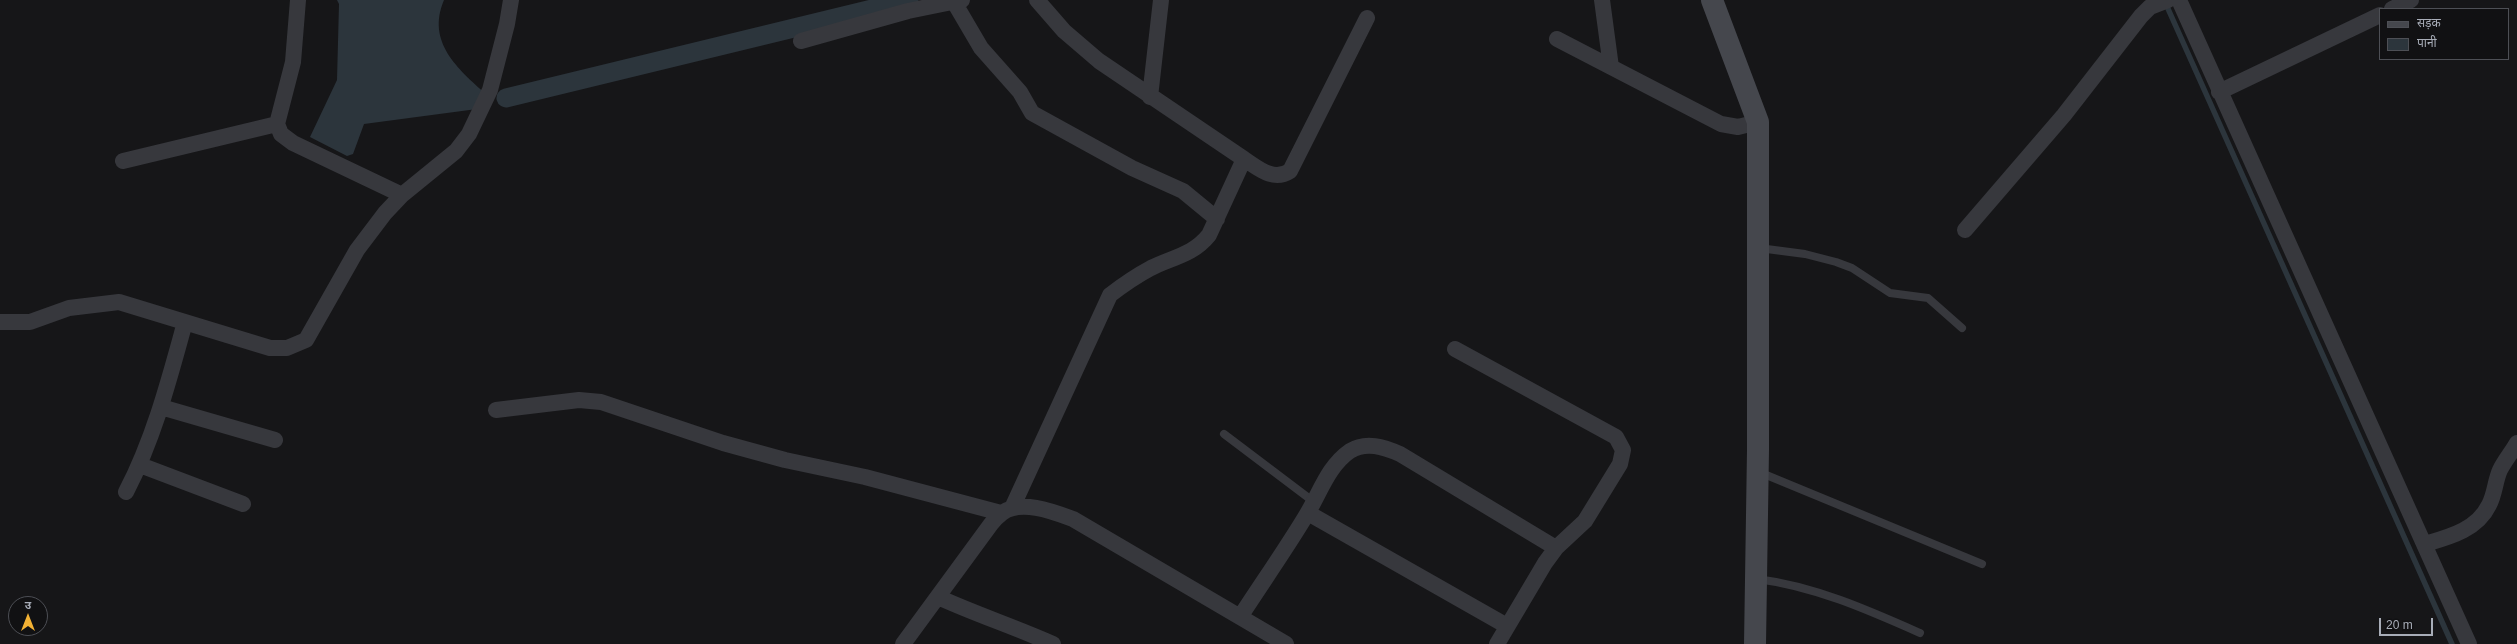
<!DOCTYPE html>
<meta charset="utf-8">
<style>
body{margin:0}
#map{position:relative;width:2517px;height:644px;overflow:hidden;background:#161618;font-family:Arial,"Noto Sans Devanagari",sans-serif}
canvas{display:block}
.legend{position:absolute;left:2379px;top:8px;width:130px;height:52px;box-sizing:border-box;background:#111113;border:1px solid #4d4f55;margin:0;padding:5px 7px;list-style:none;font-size:12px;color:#a8adb8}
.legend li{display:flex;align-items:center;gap:8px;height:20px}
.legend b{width:20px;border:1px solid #4d4f55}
.north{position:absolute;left:8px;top:596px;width:40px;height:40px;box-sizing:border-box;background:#111113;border:1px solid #4d4f55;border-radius:50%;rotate:0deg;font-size:11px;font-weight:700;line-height:16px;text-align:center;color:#a8adb8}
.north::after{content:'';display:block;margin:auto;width:14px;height:18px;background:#f2b134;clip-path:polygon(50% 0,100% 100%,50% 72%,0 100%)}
.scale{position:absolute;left:2379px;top:618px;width:54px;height:18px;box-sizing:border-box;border:2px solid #a8adb8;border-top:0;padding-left:5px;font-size:12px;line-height:14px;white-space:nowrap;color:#a8adb8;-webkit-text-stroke:3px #111113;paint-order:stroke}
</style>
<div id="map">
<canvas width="2517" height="644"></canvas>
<ul class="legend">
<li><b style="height:5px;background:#45474d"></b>सड़क</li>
<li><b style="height:11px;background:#2c353c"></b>पानी</li>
</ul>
<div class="north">उ</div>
<div class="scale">20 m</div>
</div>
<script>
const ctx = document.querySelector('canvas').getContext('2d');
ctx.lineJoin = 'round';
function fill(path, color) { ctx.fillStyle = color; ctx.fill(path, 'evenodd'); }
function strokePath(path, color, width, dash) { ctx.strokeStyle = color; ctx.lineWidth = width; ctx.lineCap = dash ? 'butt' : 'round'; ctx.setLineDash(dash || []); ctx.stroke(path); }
fill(new Path2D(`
 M337,0H444C426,42 458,69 486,94L477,109L364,124L353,154L347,156L310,137L337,80L339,4Z`), '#2c353c');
strokePath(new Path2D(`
 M2165,2L2452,644`), '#2c353c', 5.5);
strokePath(new Path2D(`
 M506,98L909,0`), '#2c353c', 19);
strokePath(new Path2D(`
 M1759,248L1805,254L1836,262L1852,268L1890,293L1928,298L1962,328
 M1224,434L1314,502
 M1759,472L1982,564
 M1757,579C1814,586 1868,610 1920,633`), '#37383d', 8);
strokePath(new Path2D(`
 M298,0L293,62L277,124L281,134L293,143L402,195
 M1602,0L1611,67
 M2179,0L2469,644
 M954,2L981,48L1020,92L1032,113L1132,168L1183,191L1217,219
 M2392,9L2411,0
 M1557,39L1721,124L1738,127L1758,122
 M801,41L908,11L962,0
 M2219,92L2380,15
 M1150,97L1161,0
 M1244,159C1258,168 1273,182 1290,171L1367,18
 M123,161L277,124
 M1965,230L2064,115L2141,16L2150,7L2168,0
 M0,322H30L69,308L119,302L270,348H287L306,340L357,250L385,213L402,195L456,151L469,134L490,90L507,24L511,0
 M1455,349L1616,437L1623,450L1620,464L1585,521L1556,548L1545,563L1497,644
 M161,407L275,440
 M496,410L579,400L601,402L723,443L785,460L865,477L1001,513
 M140,465L243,504
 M126,492C154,438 169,380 185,322
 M1012,508L1110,295C1123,285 1136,276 1151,268C1173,257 1193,255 1209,235L1244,159L1099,61L1064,31L1037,0
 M1308,513L1507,626
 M2425,544C2449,537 2477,530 2489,505C2495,494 2495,481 2500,470C2505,460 2512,452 2517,443
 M938,597C975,614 1015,627 1053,644
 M1240,617C1262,583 1286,549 1307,514C1320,493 1328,466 1350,451C1366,441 1384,447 1400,454L1556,548
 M903,644L991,524C994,520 998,516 1002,513C1021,499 1054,512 1073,519L1286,644`), '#37383d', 16);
strokePath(new Path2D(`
 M1712,0L1758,122V450L1755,644`), '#45474d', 22);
</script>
